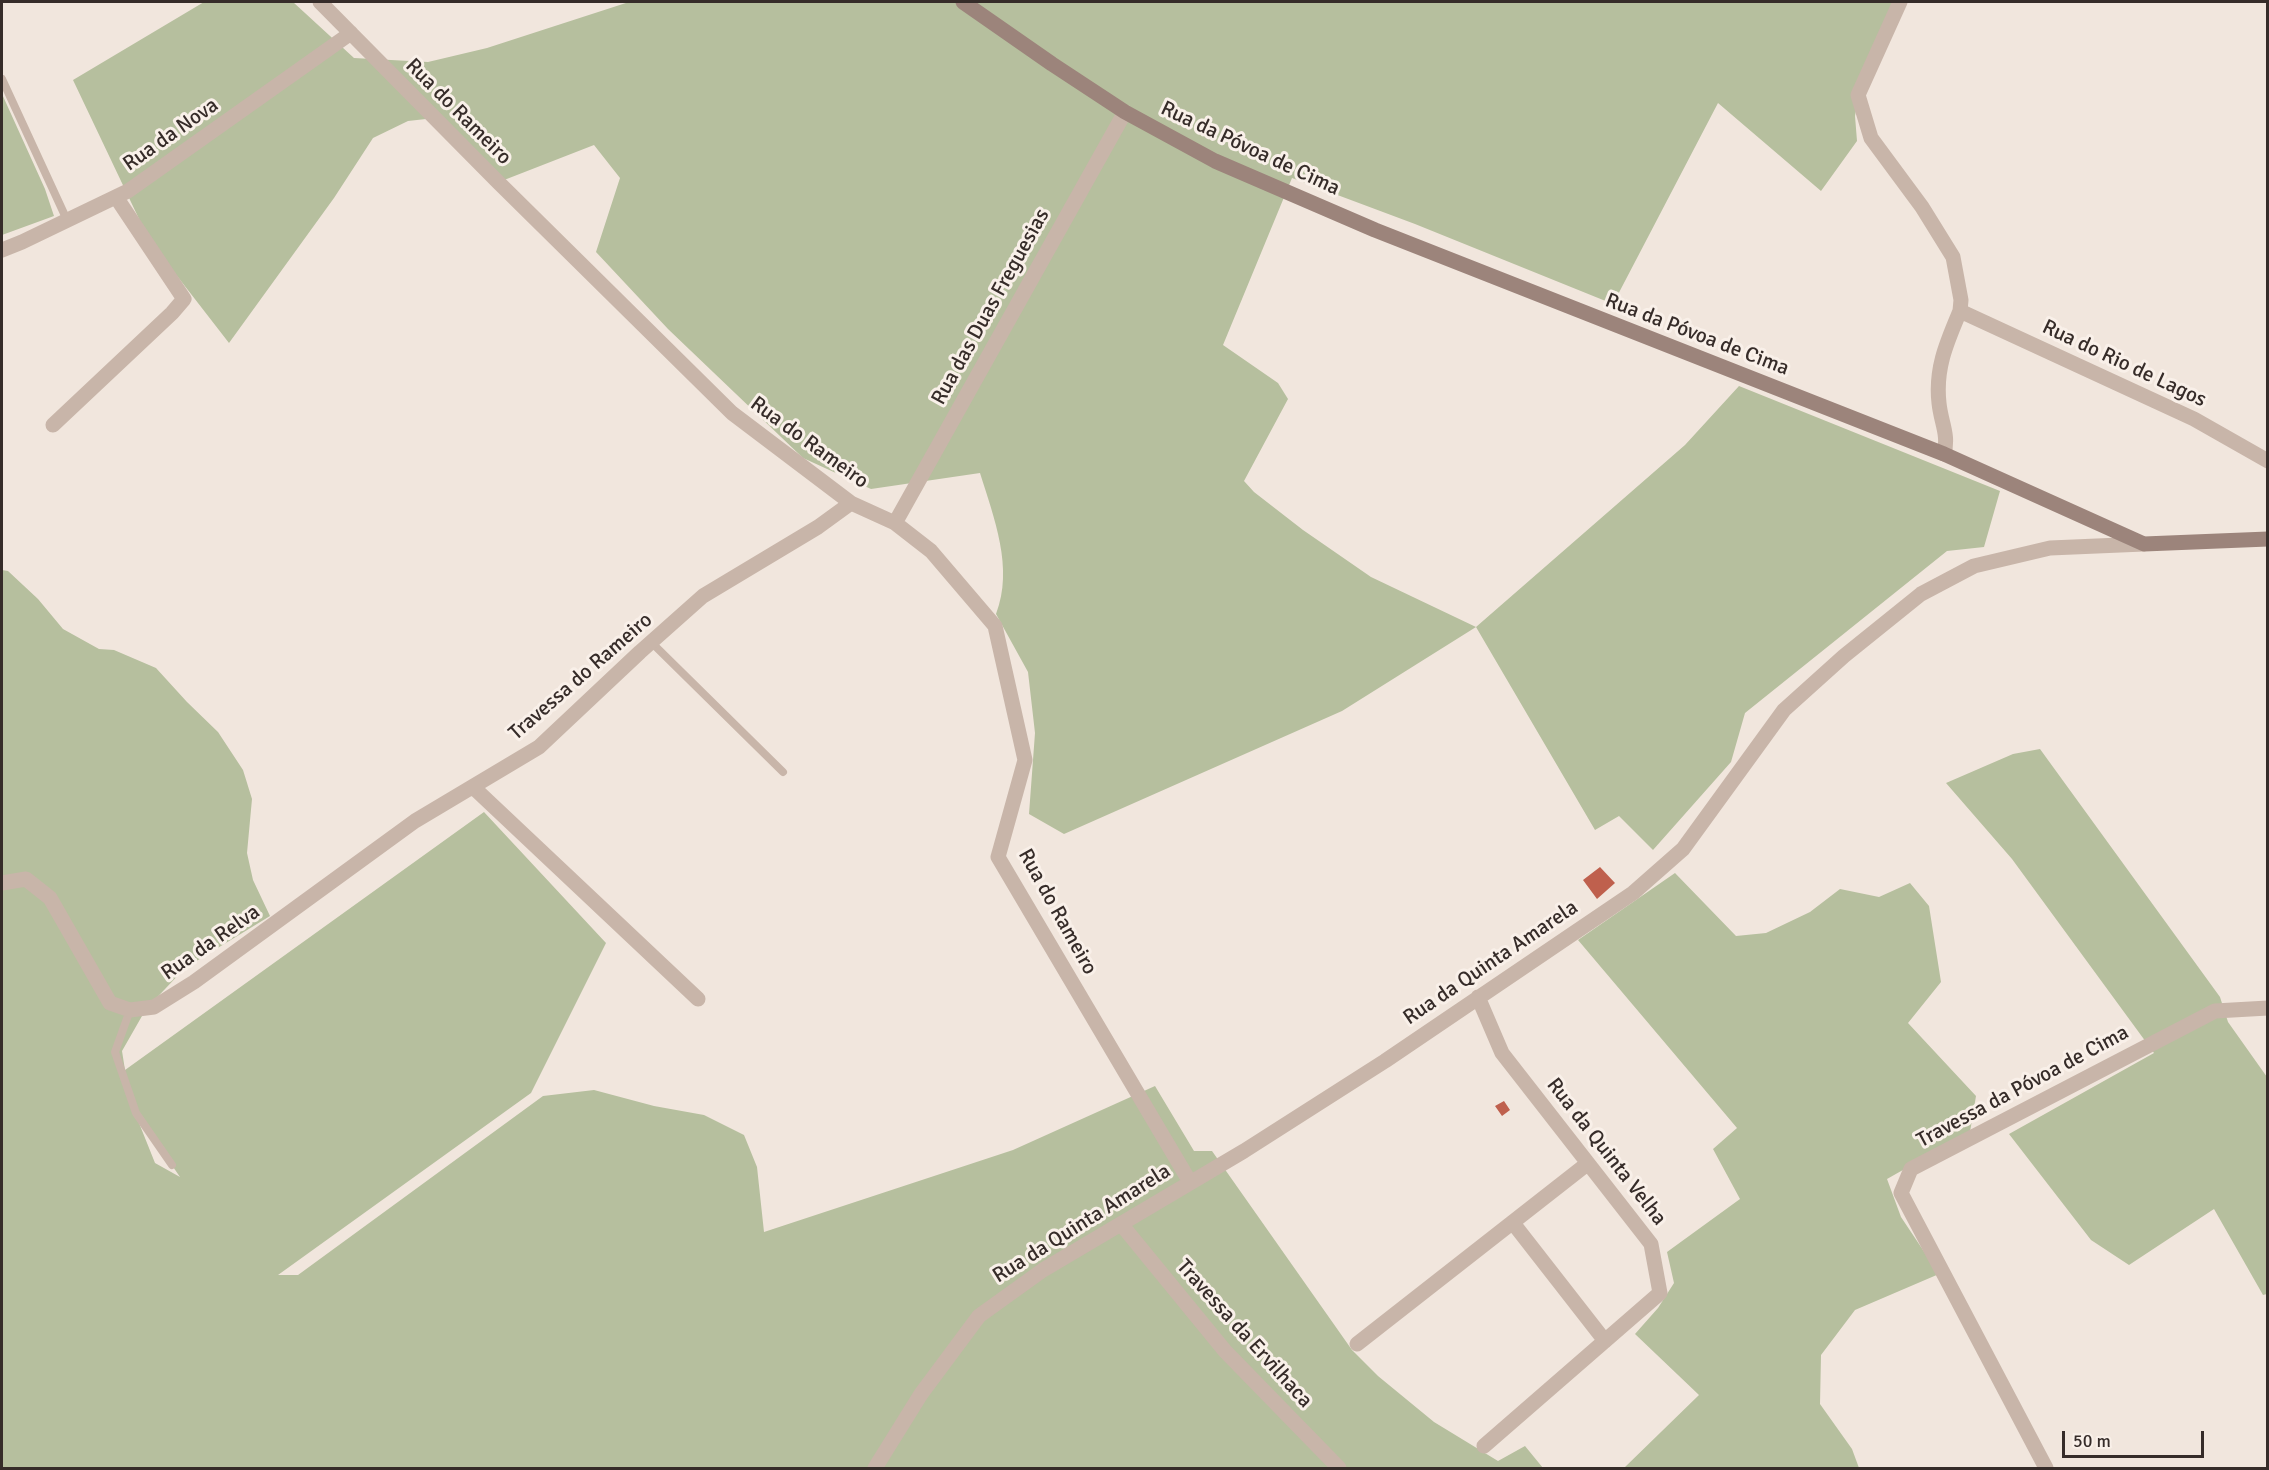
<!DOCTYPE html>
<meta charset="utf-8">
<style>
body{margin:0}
#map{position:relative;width:2269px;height:1470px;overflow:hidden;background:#f1e6dd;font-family:Signika,sans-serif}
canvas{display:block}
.frame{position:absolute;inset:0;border:3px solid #362c29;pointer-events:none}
.scale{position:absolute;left:2062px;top:1431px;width:142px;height:27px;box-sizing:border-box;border:3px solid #362c29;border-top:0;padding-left:8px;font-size:18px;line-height:21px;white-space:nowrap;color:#362c29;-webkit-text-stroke:4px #f9f0e9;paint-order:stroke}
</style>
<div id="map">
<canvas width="2269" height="1470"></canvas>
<div class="frame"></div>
<div class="scale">50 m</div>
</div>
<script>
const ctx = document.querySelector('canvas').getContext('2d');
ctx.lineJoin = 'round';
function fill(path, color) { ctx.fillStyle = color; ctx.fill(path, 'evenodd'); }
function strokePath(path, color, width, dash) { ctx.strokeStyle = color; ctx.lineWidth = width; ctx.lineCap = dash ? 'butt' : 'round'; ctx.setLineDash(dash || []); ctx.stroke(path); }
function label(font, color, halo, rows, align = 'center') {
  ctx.font = font + ' Signika,sans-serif'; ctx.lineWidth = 6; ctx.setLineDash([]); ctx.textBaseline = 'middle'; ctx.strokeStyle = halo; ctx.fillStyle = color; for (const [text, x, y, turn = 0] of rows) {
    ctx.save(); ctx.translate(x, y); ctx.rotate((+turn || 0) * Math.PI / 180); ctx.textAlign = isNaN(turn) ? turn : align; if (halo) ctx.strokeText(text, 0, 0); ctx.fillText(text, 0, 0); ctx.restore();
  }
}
fill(new Path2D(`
 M204,2H293L354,58L428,62L487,48L629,2H1893L1862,74L1855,116L1857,141L1821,191L1718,103L1613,304L1415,224L1292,178L1223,345L1278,383L1288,399L1244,481L1254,492L1303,530L1371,577L1476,627L1685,445L1739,386L2000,491L1984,547L1947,551L1745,713L1731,762L1653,850L1619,816L1595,830L1476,627L1342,711L1064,834L1029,814L1035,733L1028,672L996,614C1014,568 994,518 980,473L871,489L803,458L668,329L596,252L620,178L594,145L499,182L435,118L408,121L373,138L334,198L229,343L160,254L140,221L73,80Z
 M2,94L45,189L54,216L2,235Z
 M2,570L8,571L38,599L63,629L99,649L114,650L156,668L187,702L218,732L243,770L252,799L247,853L253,880L270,916L185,968L146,1009L122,1051L125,1070L484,812L606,943L531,1093L278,1275H298L543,1096L594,1090L654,1106L704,1115L744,1135L757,1167L764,1232L1013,1150L1155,1086L1194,1151H1212L1352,1350L1378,1376L1434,1422L1498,1461L1525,1446L1543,1468H2ZM129,1098L136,1113L180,1177L155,1163Z
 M2040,749L2220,997L2228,1022L2267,1077V1294L2263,1295L2214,1209L2129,1265L2091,1240L2009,1134L2154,1053L2012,859L1946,783L2013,754Z
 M1675,873L1736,936L1766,933L1810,912L1840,889L1879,897L1910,883L1929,906L1941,982L1908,1023L1976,1096L1970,1132L1887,1179L1901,1217L1939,1274L1855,1310L1821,1355L1820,1404L1852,1449L1859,1468H1624L1699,1395L1635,1334L1658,1308L1674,1283L1667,1252L1740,1199L1713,1149L1737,1128L1578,940Z`), '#b6bf9e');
fill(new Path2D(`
 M1600,867L1615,883L1597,899L1583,880Z
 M1504,1101L1510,1110L1502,1116L1495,1106Z`), '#bf604d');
strokePath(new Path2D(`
 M2,79L67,220
 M651,642L783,772
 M130,1010L115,1052L136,1113L172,1165`), '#c8b5a9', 8);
strokePath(new Path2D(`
 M320,2L498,182L732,413L851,503L895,523L931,551L995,626L1025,760L998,857L1190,1182
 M1900,2L1858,95L1871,138L1922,207L1953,257L1961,300L1960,311L2194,419L2268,461
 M2,250L22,242L128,191L351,33
 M53,425L172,313L184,299L116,197
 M1944,454C1949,434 1941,423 1939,403C1935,368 1947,342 1960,311
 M895,523L1125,112
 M473,787L698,999
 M2,883L26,879L50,898L110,1003L130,1010L154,1007L194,982L415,821L539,747L640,652L703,596L818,527L851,503
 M1478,997L1502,1053L1651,1244L1660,1293L1484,1446
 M1513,1223L1605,1341
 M1121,1224L1225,1351L1339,1468
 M1357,1344L1587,1164
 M875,1468L921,1394L979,1316L1043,1270L1244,1151L1385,1061L1633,893L1683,849L1784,710L1844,656L1921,594L1974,566L2050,548L2144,544
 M2046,1468L1901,1193L1911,1169L2215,1011L2268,1008`), '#c8b5a9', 15);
strokePath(new Path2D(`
 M963,2L1052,64L1125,112L1215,161L1375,230L1944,454L2144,544L2268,539`), '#9c847b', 15);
label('21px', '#362c29', '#f9f0e9', [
 ["Rua do Rameiro",458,112,45],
 ["Rua da Nova",171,135,-35],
 ["Rua da Póvoa de Cima",1250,149,25],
 ["Rua das Duas Freguesias",991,307,-61],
 ["Rua da Póvoa de Cima",1697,335,21],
 ["Rua do Rio de Lagos",2124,364,25],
 ["Rua do Rameiro",809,443,36],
 ["Travessa do Rameiro",581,677,-41],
 ["Rua do Rameiro",1057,912,61],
 ["Rua da Relva",211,943,-35],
 ["Rua da Quinta Amarela",1491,963,-34],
 ["Travessa da Póvoa de Cima",2023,1087,-28],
 ["Rua da Quinta Velha",1606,1152,52],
 ["Rua da Quinta Amarela",1082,1224,-32],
 ["Travessa da Ervilhaca",1244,1334,48]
]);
</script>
